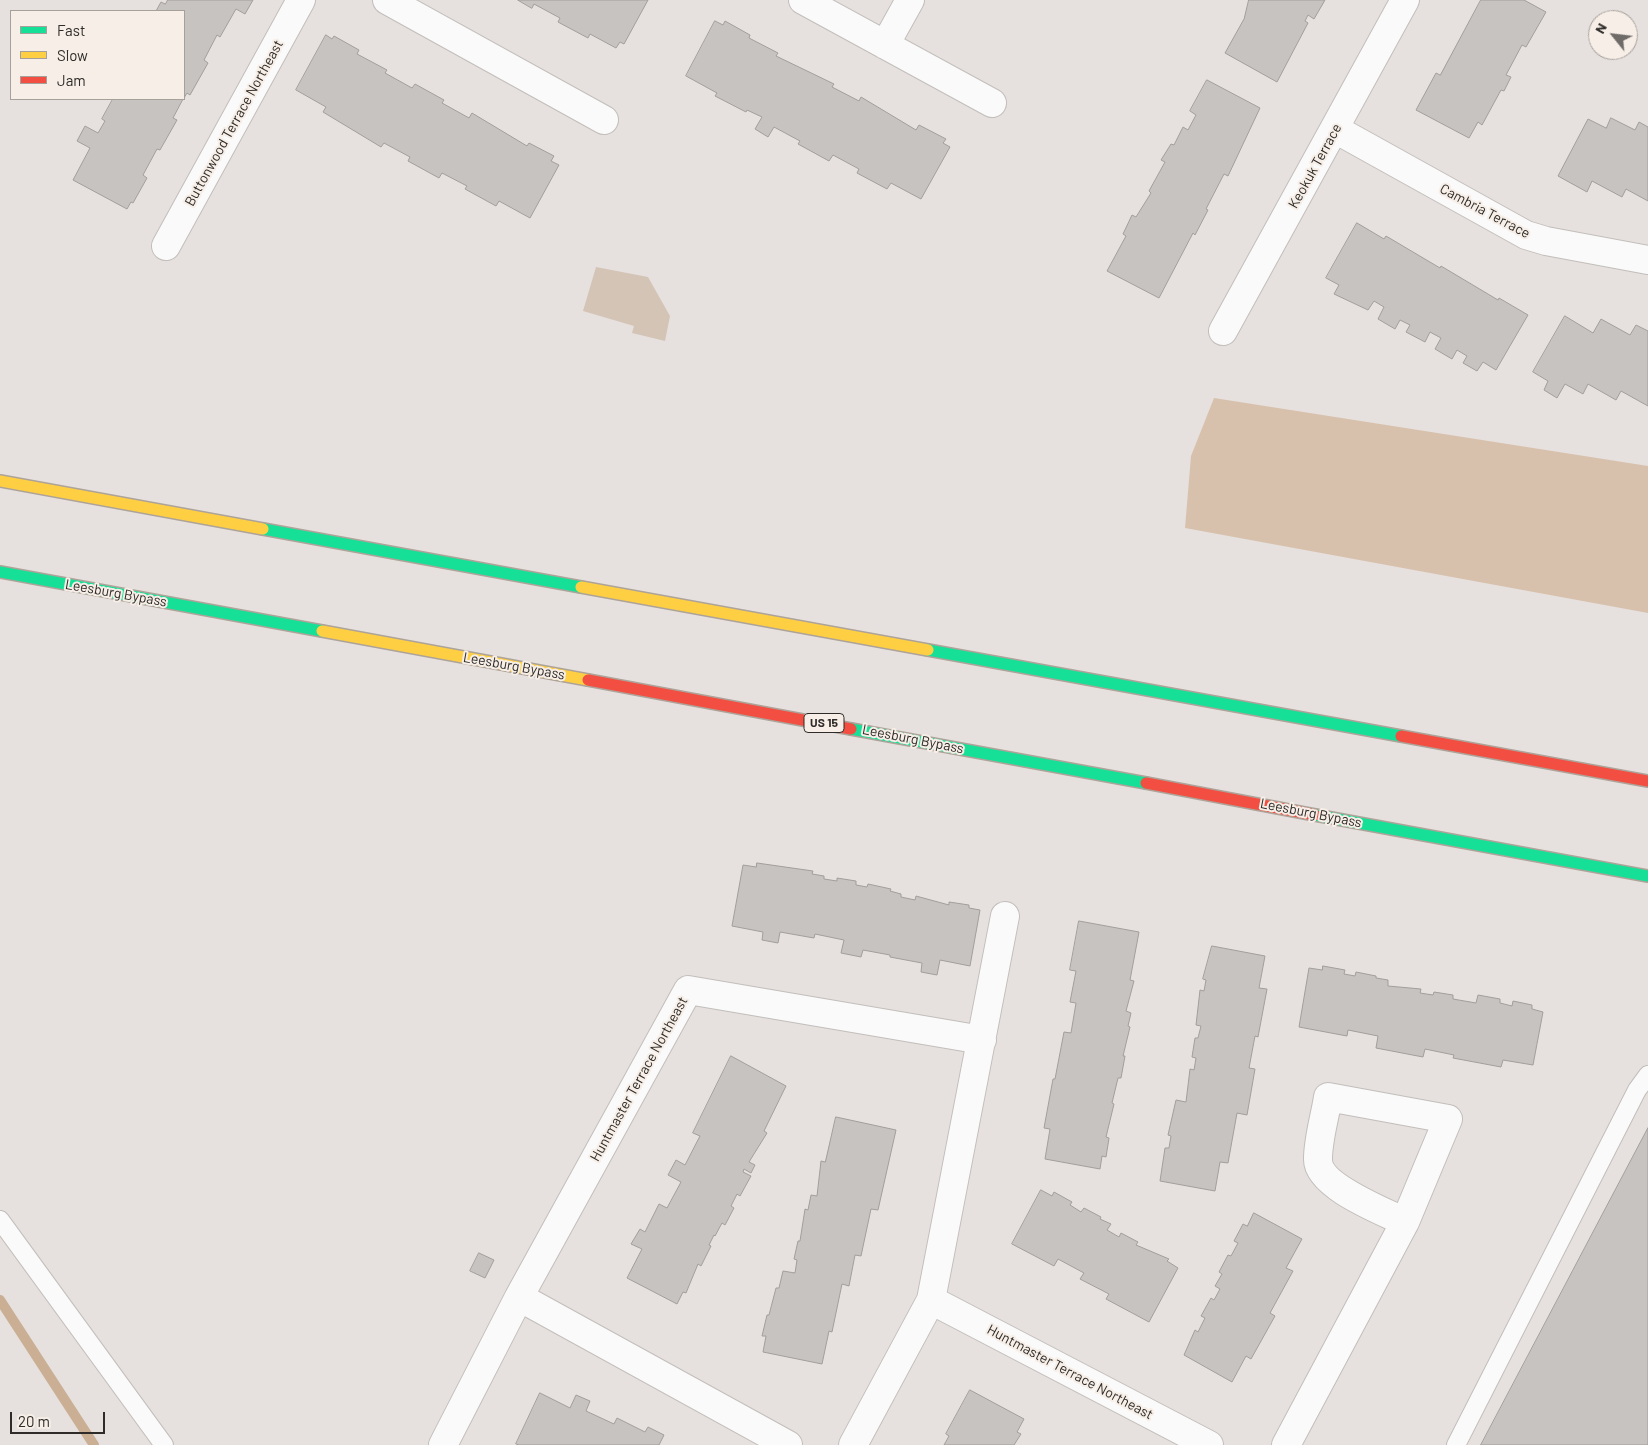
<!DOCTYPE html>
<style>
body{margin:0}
#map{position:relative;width:1648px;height:1445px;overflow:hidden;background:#e6e1de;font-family:Barlow,sans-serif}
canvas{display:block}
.legend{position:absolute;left:10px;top:10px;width:175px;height:90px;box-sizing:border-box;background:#f6eee7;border:1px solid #a6a09b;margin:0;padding:6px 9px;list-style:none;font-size:15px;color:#2e2b28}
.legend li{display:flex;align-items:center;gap:10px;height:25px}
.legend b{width:25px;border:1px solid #a6a09b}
.north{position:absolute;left:1588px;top:10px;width:50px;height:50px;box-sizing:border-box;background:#f6eee7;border:1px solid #a6a09b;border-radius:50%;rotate:299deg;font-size:14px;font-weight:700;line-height:20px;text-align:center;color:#2e2b28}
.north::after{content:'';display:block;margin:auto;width:18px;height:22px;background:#6e6b68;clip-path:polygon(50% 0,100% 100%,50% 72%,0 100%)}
.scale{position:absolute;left:10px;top:1412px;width:95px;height:22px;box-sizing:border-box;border:2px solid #2e2b28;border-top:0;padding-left:6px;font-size:15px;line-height:18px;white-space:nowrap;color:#2e2b28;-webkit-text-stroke:4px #f6eee7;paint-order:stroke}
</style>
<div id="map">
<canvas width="1648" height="1445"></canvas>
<ul class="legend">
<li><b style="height:6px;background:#16e098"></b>Fast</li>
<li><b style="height:6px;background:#ffcf43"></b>Slow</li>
<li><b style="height:6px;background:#f24e42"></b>Jam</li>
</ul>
<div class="north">N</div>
<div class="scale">20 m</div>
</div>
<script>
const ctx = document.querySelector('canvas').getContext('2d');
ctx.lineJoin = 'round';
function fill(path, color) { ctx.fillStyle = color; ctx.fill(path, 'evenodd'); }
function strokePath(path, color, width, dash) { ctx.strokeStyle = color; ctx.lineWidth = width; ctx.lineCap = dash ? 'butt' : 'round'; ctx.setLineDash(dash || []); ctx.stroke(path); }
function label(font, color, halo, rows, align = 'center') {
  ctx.font = font + ' Barlow,sans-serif'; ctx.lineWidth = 4; ctx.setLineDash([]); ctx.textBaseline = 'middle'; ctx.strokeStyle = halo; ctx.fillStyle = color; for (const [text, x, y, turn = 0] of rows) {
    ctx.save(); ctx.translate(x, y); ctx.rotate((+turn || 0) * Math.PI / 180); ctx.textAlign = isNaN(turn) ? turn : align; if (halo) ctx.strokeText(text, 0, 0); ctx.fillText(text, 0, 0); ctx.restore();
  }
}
fill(new Path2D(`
 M596,267L648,277L670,316L665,341L632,333L634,326L583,311Z`), '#d4c4b6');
fill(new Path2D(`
 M1214,398L1648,466V613L1185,528L1191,456Z`), '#d8c1ac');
strokePath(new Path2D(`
 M0,1300L94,1445`), '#caaf94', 10);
const building = new Path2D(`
 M168,0H253L245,14L236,9L220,37L217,35L204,60L208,63L190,95L187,93L184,98V11H156L161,2L165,4Z
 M518,0H648L624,44L620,42L616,48L590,34L588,38L558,22L560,18L534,4L532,8Z
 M1249,0H1325L1314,19L1308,15L1305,21L1308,23L1277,82L1225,53L1244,19Z
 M1481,0H1524L1546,12L1526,47L1522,45L1506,75L1511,77L1504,91L1501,90L1482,125L1478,122L1469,138L1416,110L1436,73L1440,75Z
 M715,21L723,25L725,21L750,35L749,38L778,53L776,56L834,84L832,87L859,101L861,97L916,130L919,125L946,139L943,143L950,147L921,199L891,183L887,189L857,173L859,169L833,155L829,161L798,144L800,141L774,127L768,137L755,129L762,117L747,110L746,112L715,96L717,93L686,76Z
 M326,35L332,39L334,36L359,50L357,54L387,70L385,73L412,88L415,84L444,100L442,103L469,118L472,113L527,146L529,143L554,156L551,161L559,165L530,218L499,201L496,206L465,189L467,186L442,173L439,178L408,161L410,157L384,143L381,147L323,112L326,107L296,90Z
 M1207,80L1260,108L1228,176L1224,174L1206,209L1208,210L1195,235L1193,233L1159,298L1107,271L1126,236L1123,234L1132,215L1136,217L1151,193L1149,191L1165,162L1161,160L1171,144L1174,145L1183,127L1188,130L1196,115L1190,111Z
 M113,99H183L173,118L177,120L160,150L157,149L143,175L147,178L133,203L131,202L127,209L73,180L90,148L77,141L85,126L98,133L105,121L102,119Z
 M1611,118L1635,130L1639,122L1648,127V201L1626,189L1622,197L1592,181L1587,192L1558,176L1588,119L1606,128Z
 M1357,223L1384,239L1386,236L1440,268L1441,266L1498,300L1499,298L1528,315L1496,370L1483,362L1477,371L1463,363L1467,356L1457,350L1452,359L1435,349L1441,338L1430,332L1425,342L1406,332L1410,325L1400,320L1395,329L1378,319L1384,307L1374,301L1368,310L1334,294L1339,285L1326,278Z
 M1565,316L1593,333L1601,319L1630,335L1636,325L1648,331V406L1621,391L1616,400L1588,384L1583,394L1565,384L1557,398L1544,390L1548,381L1533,372Z
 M757,863L813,871L812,874L824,876V879L837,881V878L856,881V885L867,887L868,884L891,889L890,891L901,894V897L915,900L916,896L949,905V902L969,905V908L980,910L970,966L940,960L937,975L921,972L922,963L890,957V955L863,950L861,957L841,953L844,940L815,934L814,938L780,932L778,943L762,940L763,932L732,926L743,865L756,867Z
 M1079,921L1139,932L1130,980L1134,981L1126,1011L1131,1013L1128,1026L1130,1027L1123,1056H1125L1121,1078H1118L1112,1103L1114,1104L1106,1137L1109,1138L1106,1157L1102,1156L1100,1169L1045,1159L1050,1129L1044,1128L1053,1079H1055L1064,1032L1071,1033L1076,1003L1070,1002L1076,971L1070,970Z
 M1212,946L1265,956L1259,988L1267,989L1258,1037L1255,1036L1249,1068L1255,1069L1247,1115L1237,1113L1228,1163L1220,1162L1215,1191L1160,1181L1165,1148H1169L1171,1136L1168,1135L1176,1100L1186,1102L1190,1069L1194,1070L1196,1058L1192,1057L1195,1038H1198L1201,1026L1196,1025L1200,990L1204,991L1206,980L1203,979Z
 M1323,966L1345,970L1344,974L1355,976L1356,972L1376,976V978L1388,980V986L1421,989L1420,993L1433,995L1434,992L1453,995V999L1476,1003L1478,995L1500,999V1003L1512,1006L1513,1001L1532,1005V1009L1543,1012L1533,1065L1503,1060L1501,1067L1453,1058L1454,1055L1425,1049L1423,1057L1376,1048L1378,1036L1348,1030L1347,1036L1299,1027L1309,968L1322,970Z
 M731,1056L786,1086L764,1131L767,1133L749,1162L755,1165L751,1173L744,1169L743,1172L751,1176L740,1196L737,1194L731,1206L734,1208L725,1225L722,1223L715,1236L714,1235L709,1245L711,1246L701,1266L698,1264L686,1293L683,1292L677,1304L627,1278L642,1249L631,1244L640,1229L645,1232L659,1204L667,1208L681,1182L668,1175L676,1160L685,1165L700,1136L693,1133Z
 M836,1117L896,1130L878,1210L871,1209L861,1256L855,1255L849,1286L842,1284L832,1332L829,1331L822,1364L763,1352L766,1336H762L767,1315H769L776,1288H779L783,1271L795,1273L797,1260L794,1259L798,1241H800L805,1209L808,1210L811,1195L817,1196L821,1161L825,1162Z
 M1648,1128V1445H1481Z
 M1041,1190L1052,1196L1054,1192L1072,1202L1070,1205L1081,1212L1084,1208L1101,1217L1100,1219L1111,1224L1107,1230L1119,1237L1121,1233L1138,1242L1136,1245L1169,1259L1167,1261L1178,1268L1149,1322L1106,1299L1109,1294L1080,1279L1084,1273L1058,1259L1054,1266L1012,1244Z
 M1254,1213L1302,1239L1286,1268L1293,1271L1270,1313L1275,1316L1251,1359L1246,1356L1232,1382L1184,1355L1195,1330L1198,1332L1205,1318L1201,1316L1211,1298L1214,1300L1220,1289L1215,1286L1222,1274L1219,1272L1228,1255L1231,1256L1238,1243L1234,1241L1243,1224L1247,1226Z
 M479,1253L494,1260L485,1278L470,1271Z
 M970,1390L1024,1419L1017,1432L1021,1434L1014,1445H944L949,1436L946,1434Z
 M540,1393L570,1408L576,1395L590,1401L586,1411L614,1424L617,1418L645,1432L648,1427L664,1435L659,1445H519L516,1444Z`);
fill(building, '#c7c3c0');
strokePath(building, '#a19e9b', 1);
const lane = new Path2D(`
 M0,1220L164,1445
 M1456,1445L1637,1090L1648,1075`);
const street = new Path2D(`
 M387,0L604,120
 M803,0L992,103
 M885,45L910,0
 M1335,129L1526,235L1546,241L1648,260
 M166,246L301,0
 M1223,331L1405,0
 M1328,1097L1448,1119L1405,1222C1383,1211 1317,1186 1318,1159C1318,1139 1325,1117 1328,1097Z
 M519,1297L788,1445
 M931,1300L1209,1445
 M443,1445L519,1297L688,990L982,1040
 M853,1445L931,1300L1005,916
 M1286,1445L1405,1222`);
const fast = new Path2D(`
 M263,529L581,587
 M0,572L322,631
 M928,650L1401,736
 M851,729L1146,783
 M1315,815L1648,876`);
const slow = new Path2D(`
 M0,481L263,529
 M581,587L928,650
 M322,631L588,680`);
const jam = new Path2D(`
 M588,680L851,729
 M1401,736L1648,781
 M1146,783L1315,815`);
strokePath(lane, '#c2bebb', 20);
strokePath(street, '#c2bebb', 30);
strokePath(fast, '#aea399', 14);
strokePath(slow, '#aea399', 14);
strokePath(jam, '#aea399', 14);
strokePath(lane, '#fbfafa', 18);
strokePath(street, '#fbfafa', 28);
strokePath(fast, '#16e098', 11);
strokePath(slow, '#ffcf43', 11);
strokePath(jam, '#f24e42', 11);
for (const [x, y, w] of [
 [824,723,40]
]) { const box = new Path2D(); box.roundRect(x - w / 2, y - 9.5, w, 19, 4); ctx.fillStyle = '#f6eee7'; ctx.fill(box); strokePath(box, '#2e2b28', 1); }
label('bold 12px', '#2e2b28', null, [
 ["US 15",824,723]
]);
label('14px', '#2e2b28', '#f6eee7', [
 ["Buttonwood Terrace Northeast",234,123,-61],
 ["Keokuk Terrace",1315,166,-61],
 ["Cambria Terrace",1485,211,28],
 ["Leesburg Bypass",116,593,10],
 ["Leesburg Bypass",514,666,10],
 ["Leesburg Bypass",913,739,11],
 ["Leesburg Bypass",1311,813,11],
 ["Huntmaster Terrace Northeast",639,1079,-61],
 ["Huntmaster Terrace Northeast",1070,1372,28]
]);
</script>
